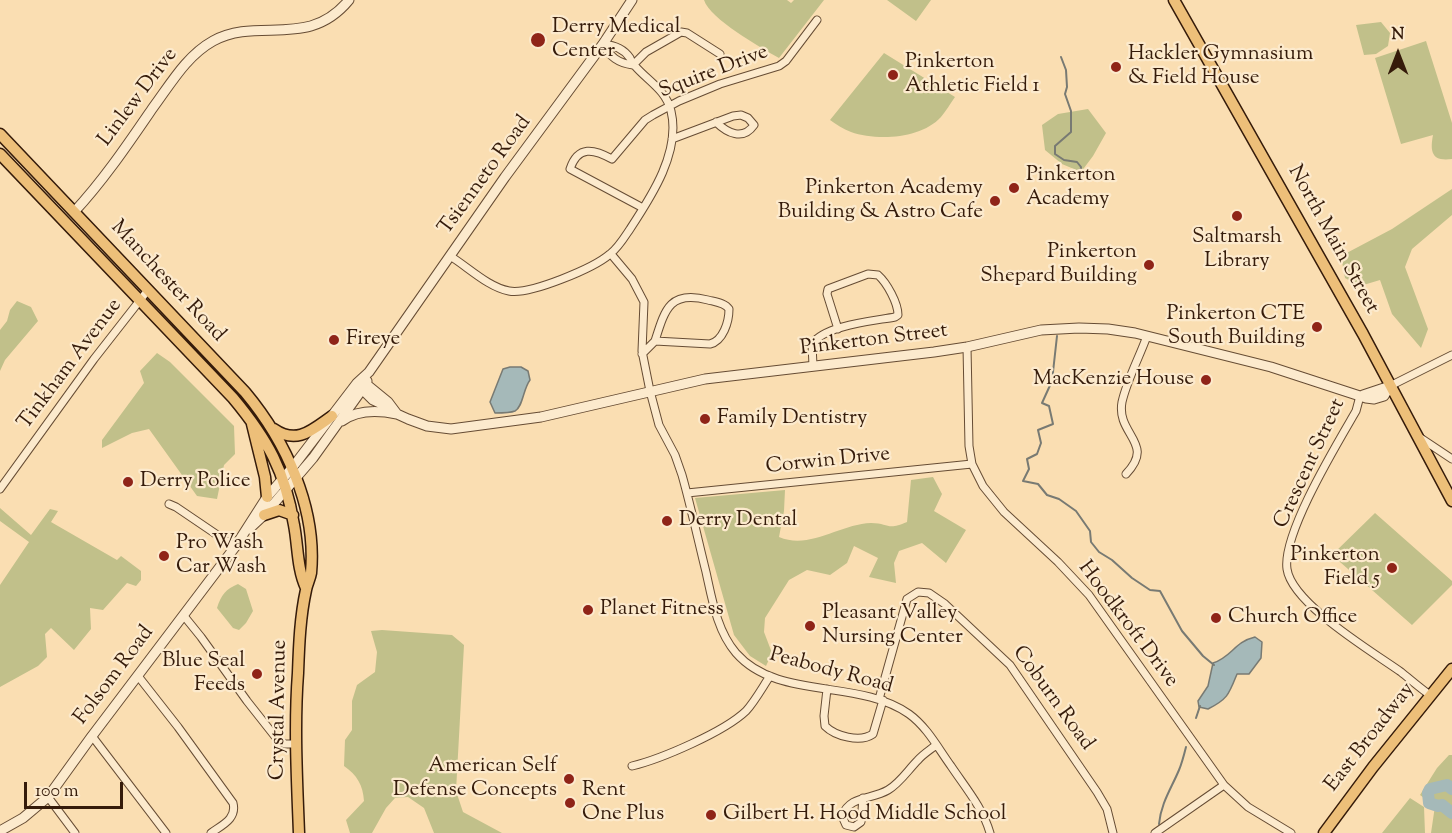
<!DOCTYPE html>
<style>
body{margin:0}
#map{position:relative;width:1452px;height:833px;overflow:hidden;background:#fadeb2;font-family:"Sorts Mill Goudy",serif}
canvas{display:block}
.north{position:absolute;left:1368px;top:24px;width:60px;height:60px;-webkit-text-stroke:4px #fceacd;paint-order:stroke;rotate:0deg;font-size:16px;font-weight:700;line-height:24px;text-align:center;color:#351b0a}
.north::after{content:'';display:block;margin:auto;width:21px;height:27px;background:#351b0a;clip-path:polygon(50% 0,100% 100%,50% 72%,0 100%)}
.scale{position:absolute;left:24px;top:782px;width:99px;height:27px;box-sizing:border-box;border:3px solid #351b0a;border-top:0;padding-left:8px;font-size:18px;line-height:21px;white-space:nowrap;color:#351b0a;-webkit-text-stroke:4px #fceacd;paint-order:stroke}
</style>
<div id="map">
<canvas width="1452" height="833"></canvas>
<div class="north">N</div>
<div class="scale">100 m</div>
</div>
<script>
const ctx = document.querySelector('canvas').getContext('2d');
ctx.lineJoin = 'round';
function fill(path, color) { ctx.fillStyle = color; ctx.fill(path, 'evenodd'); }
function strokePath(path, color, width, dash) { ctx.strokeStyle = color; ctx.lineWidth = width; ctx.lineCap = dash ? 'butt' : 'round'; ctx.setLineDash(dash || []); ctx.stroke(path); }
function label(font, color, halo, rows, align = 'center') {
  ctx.font = font + ' "Sorts Mill Goudy",serif'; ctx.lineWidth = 4.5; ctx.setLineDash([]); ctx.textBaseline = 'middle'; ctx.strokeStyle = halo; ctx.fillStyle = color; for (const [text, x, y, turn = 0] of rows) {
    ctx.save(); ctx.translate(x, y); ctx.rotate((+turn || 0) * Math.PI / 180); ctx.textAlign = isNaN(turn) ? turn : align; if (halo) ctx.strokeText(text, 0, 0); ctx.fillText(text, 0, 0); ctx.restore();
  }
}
fill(new Path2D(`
 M704,0H787L791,3L794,0H824L779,58C760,47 710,19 704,0Z
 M887,0H931L916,21Z
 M1381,22L1390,33L1388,46L1376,54L1364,55L1356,25Z
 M1426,41L1452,123V159C1431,162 1430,151 1433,135L1401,144L1375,58Z
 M884,53L955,97C950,104 946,111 941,117C921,139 877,141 851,132C843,129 836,124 830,120Z
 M1088,109L1106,133L1093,156L1081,172L1062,164L1045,150L1042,125L1058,114Z
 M1452,189V215L1412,249L1405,267L1428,329L1421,348L1392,314L1380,280L1360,286L1345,278L1341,256L1392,229Z
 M17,301L31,307L38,321L5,360L0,371V330L7,321L10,310Z
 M157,353L170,362L234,426L235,454L224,465L217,499L197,496L149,429L132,433L102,448V440L144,383L140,371Z
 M933,477L942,494L934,511L966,530L946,563L922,543L899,551L894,563L896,583L869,577L878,558L854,546L847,563L830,575L807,570L789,580L765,618L764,632L772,653L766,666L750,656L734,635L695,498L785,490L784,511L779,537C810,550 840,524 871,523C889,523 887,531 907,522L911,480Z
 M0,508L31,535L50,509L58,511L51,522L117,560L121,556L141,571V580L136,586L127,583L103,610L90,608L91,629L74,650L51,628L45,634L47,657L38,666L0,687V585L29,542L0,521Z
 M1375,513L1452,581V585L1412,625L1332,555Z
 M238,584L246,589L253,611L246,623L239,630L233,628L217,608C221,595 226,589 238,584Z
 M382,630L452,635L464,645L456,791L463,812L502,833H434L424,808L408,797L395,798L386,808L372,833H350L346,820L364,801C363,785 357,775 344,766L345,740L352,730V701L357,685L375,672L377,652L371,631Z
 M1449,755H1452V833H1431L1435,806L1420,795L1437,768Z
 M1410,798L1424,807L1425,833H1382Z`), '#c1c08a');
const water = new Path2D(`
 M510,367H521L528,371L530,380C523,389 523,407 515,411C510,413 501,413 495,413L490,402L503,369Z
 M1255,637L1262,642L1261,658L1249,674H1237C1229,694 1228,699 1208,709L1199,707L1198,701L1208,686L1213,663C1232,657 1234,642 1255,637Z`);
fill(water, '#a5b9b9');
strokePath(water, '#787a73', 1.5);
strokePath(new Path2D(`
 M1061,57L1066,70L1067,87L1065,94L1071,111V132L1055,146V154L1064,160L1077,162L1081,167L1080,173
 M1057,336L1052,381L1042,403L1049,406L1053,424L1038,430L1041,443L1037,454L1027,459L1029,469L1023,481L1038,484L1047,495L1059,499L1076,511L1090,531L1091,542L1099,552L1112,560L1132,578L1150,590L1160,591L1182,631L1203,656L1214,665
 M1196,718L1200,706
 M1159,824C1161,803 1171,789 1179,770C1182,763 1184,755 1186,747`), '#787a73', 2);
strokePath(new Path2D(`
 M1452,789L1447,785L1430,789L1428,793L1429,803L1438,806L1442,805L1452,813`), '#a5b9b9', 12);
const minor = new Path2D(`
 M603,44C610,57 618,63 633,65
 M633,65L646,52L681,32L687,33L720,54
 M672,139L733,116L741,115L748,118L754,125C743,141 727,133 716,122
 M643,208L570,169C578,145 594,149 612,159L645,120L653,115L679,101L720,84L779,66L786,61L817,20
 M611,254L632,279L644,302L642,351L650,391L659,425L675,455L682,475C691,507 698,540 706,572C712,599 717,631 736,653C778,701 858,678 909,714C927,727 938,748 951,766C965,787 983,808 990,833
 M450,256C468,267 488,287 509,291C530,295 594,268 610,254C618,248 624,238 630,229C651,197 681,152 671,111C666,90 648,81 635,66C630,62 633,64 630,58C624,49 614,45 603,44
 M967,347L969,446L972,464L983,486L1004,512L1058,562L1089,595L1224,785L1248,807L1291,833
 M642,354L655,341L710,344C723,341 729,322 729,309C725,303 716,302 708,300C670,290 665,309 655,341
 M813,366L812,344C825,325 874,321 895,317L898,315C898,303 887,283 878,275L868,274L828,289L827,294L838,329
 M1390,386L1452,355
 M1360,396L1356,411C1337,444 1282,534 1287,569C1292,604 1373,652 1401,672C1411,680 1420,688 1430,695
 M1419,437L1452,459
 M1126,474C1156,443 1116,435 1122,402C1127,380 1139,358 1147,336
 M0,489L94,359L148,290
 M687,493L972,464
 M169,504L176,507L235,547
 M184,616L201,637L247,701L277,739L285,744H296
 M138,676L178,727L233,803C237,819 222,825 211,833
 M827,689L824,716L825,726C835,736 860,743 873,734L883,700
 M879,699L907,599L918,592L929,593L945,604L1010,665L1097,792L1107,809L1113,833
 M92,736L166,833
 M632,766C661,759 724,732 746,711C755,701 762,688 770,676
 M48,797L75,833
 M863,798L861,822L854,827L846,825L842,816C850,795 871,800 888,790C900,783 908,770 918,760C923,754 930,750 936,745
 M1155,833L1224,785`);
const tertiary = new Path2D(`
 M74,212C103,181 128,144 152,109C170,85 186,56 213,41C259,16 308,50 349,0
 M357,383L366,384L388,402L397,414L408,419L427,426L451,429L541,417L705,379L934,352L967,347L1041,330L1079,328L1108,329L1135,333L1271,367L1366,398L1374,399L1384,396L1390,386
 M360,387L373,400L390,408
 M1363,395L1390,386
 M342,421C358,409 378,410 397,414
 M249,529L264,515L313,458L366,384L367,381
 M0,831L23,818L48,797L92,736L235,547L267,497L292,468L357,383L369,372L505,177L603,44L632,0`);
const primary = new Path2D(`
 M1174,0L1363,334L1452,501
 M0,134L245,392C286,441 317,508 311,573C310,579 307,584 306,590C300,617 299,646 298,673C294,726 297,780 299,833
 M0,154L233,398C268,440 285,471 294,525C298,545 297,569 306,588
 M252,424L265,477L267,497
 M274,429C297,445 312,430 332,416
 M264,515L279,510L293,515
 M1324,833L1373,767L1452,669`);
strokePath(minor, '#664c34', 9);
strokePath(tertiary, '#664c34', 11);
strokePath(primary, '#351b0a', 13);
strokePath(minor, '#fceacd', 7);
strokePath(tertiary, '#fceacd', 9);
strokePath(primary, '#edbf79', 10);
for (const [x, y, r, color] of [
 [538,40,8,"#8f2418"],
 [1116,67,6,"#8f2418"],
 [893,75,6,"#8f2418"],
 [1014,188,6,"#8f2418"],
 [995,201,6,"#8f2418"],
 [1237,216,6,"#8f2418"],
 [1149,265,6,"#8f2418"],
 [1317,327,6,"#8f2418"],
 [334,340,6,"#8f2418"],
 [1206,380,6,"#8f2418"],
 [705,419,6,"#8f2418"],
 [128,482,6,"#8f2418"],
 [667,521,6,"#8f2418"],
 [164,556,6,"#8f2418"],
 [1392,568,6,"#8f2418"],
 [588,610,6,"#8f2418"],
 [1216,618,6,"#8f2418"],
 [810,626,6,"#8f2418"],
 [257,674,6,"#8f2418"],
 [569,779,6,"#8f2418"],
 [570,803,6,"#8f2418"],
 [711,815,6,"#8f2418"]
]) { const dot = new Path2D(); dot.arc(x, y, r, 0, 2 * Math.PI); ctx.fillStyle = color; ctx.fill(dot); strokePath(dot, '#fceacd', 2); }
label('21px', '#351b0a', '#fceacd', [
 ["Derry Medical",552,28],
 ["Center",552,52],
 ["Hackler Gymnasium",1128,55],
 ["& Field House",1128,79],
 ["Pinkerton",905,63],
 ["Athletic Field 1",905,87],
 ["Pinkerton",1026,176],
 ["Academy",1026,200],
 ["Pinkerton Academy",983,189,"right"],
 ["Building & Astro Cafe",983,213,"right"],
 ["Saltmarsh",1237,238,"center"],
 ["Library",1237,262,"center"],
 ["Pinkerton",1137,253,"right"],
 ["Shepard Building",1137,277,"right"],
 ["Pinkerton CTE",1305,315,"right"],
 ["South Building",1305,339,"right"],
 ["Fireye",346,340],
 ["MacKenzie House",1194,380,"right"],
 ["Family Dentistry",717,419],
 ["Derry Police",140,482],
 ["Derry Dental",679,521],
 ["Pro Wash",176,544],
 ["Car Wash",176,568],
 ["Pinkerton",1380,556,"right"],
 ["Field 5",1380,580,"right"],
 ["Planet Fitness",600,610],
 ["Pleasant Valley",822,614],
 ["Nursing Center",822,638],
 ["Church Office",1228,618],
 ["Blue Seal",245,662,"right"],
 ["Feeds",245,686,"right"],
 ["American Self",557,767,"right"],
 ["Defense Concepts",557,791,"right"],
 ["Rent",582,791],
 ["One Plus",582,815],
 ["Gilbert H. Hood Middle School",723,815]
], 'left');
label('21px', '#351b0a', '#fceacd', [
 ["Squire Drive",714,73,-21],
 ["Linlew Drive",139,98,-53],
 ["Tsienneto Road",486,176,-54],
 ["North Main Street",1332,240,61],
 ["Manchester Road",167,282,47],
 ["Pinkerton Street",874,341,-7],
 ["Tinkham Avenue",71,365,-53],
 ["Corwin Drive",828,462,-6],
 ["Crescent Street",1311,464,-65],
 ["Hoodkroft Drive",1127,625,53],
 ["Peabody Road",831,672,15],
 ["Folsom Road",115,676,-53],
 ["Coburn Road",1052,699,54],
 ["Crystal Avenue",280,710,-89],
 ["East Broadway",1371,738,-52]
]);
</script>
